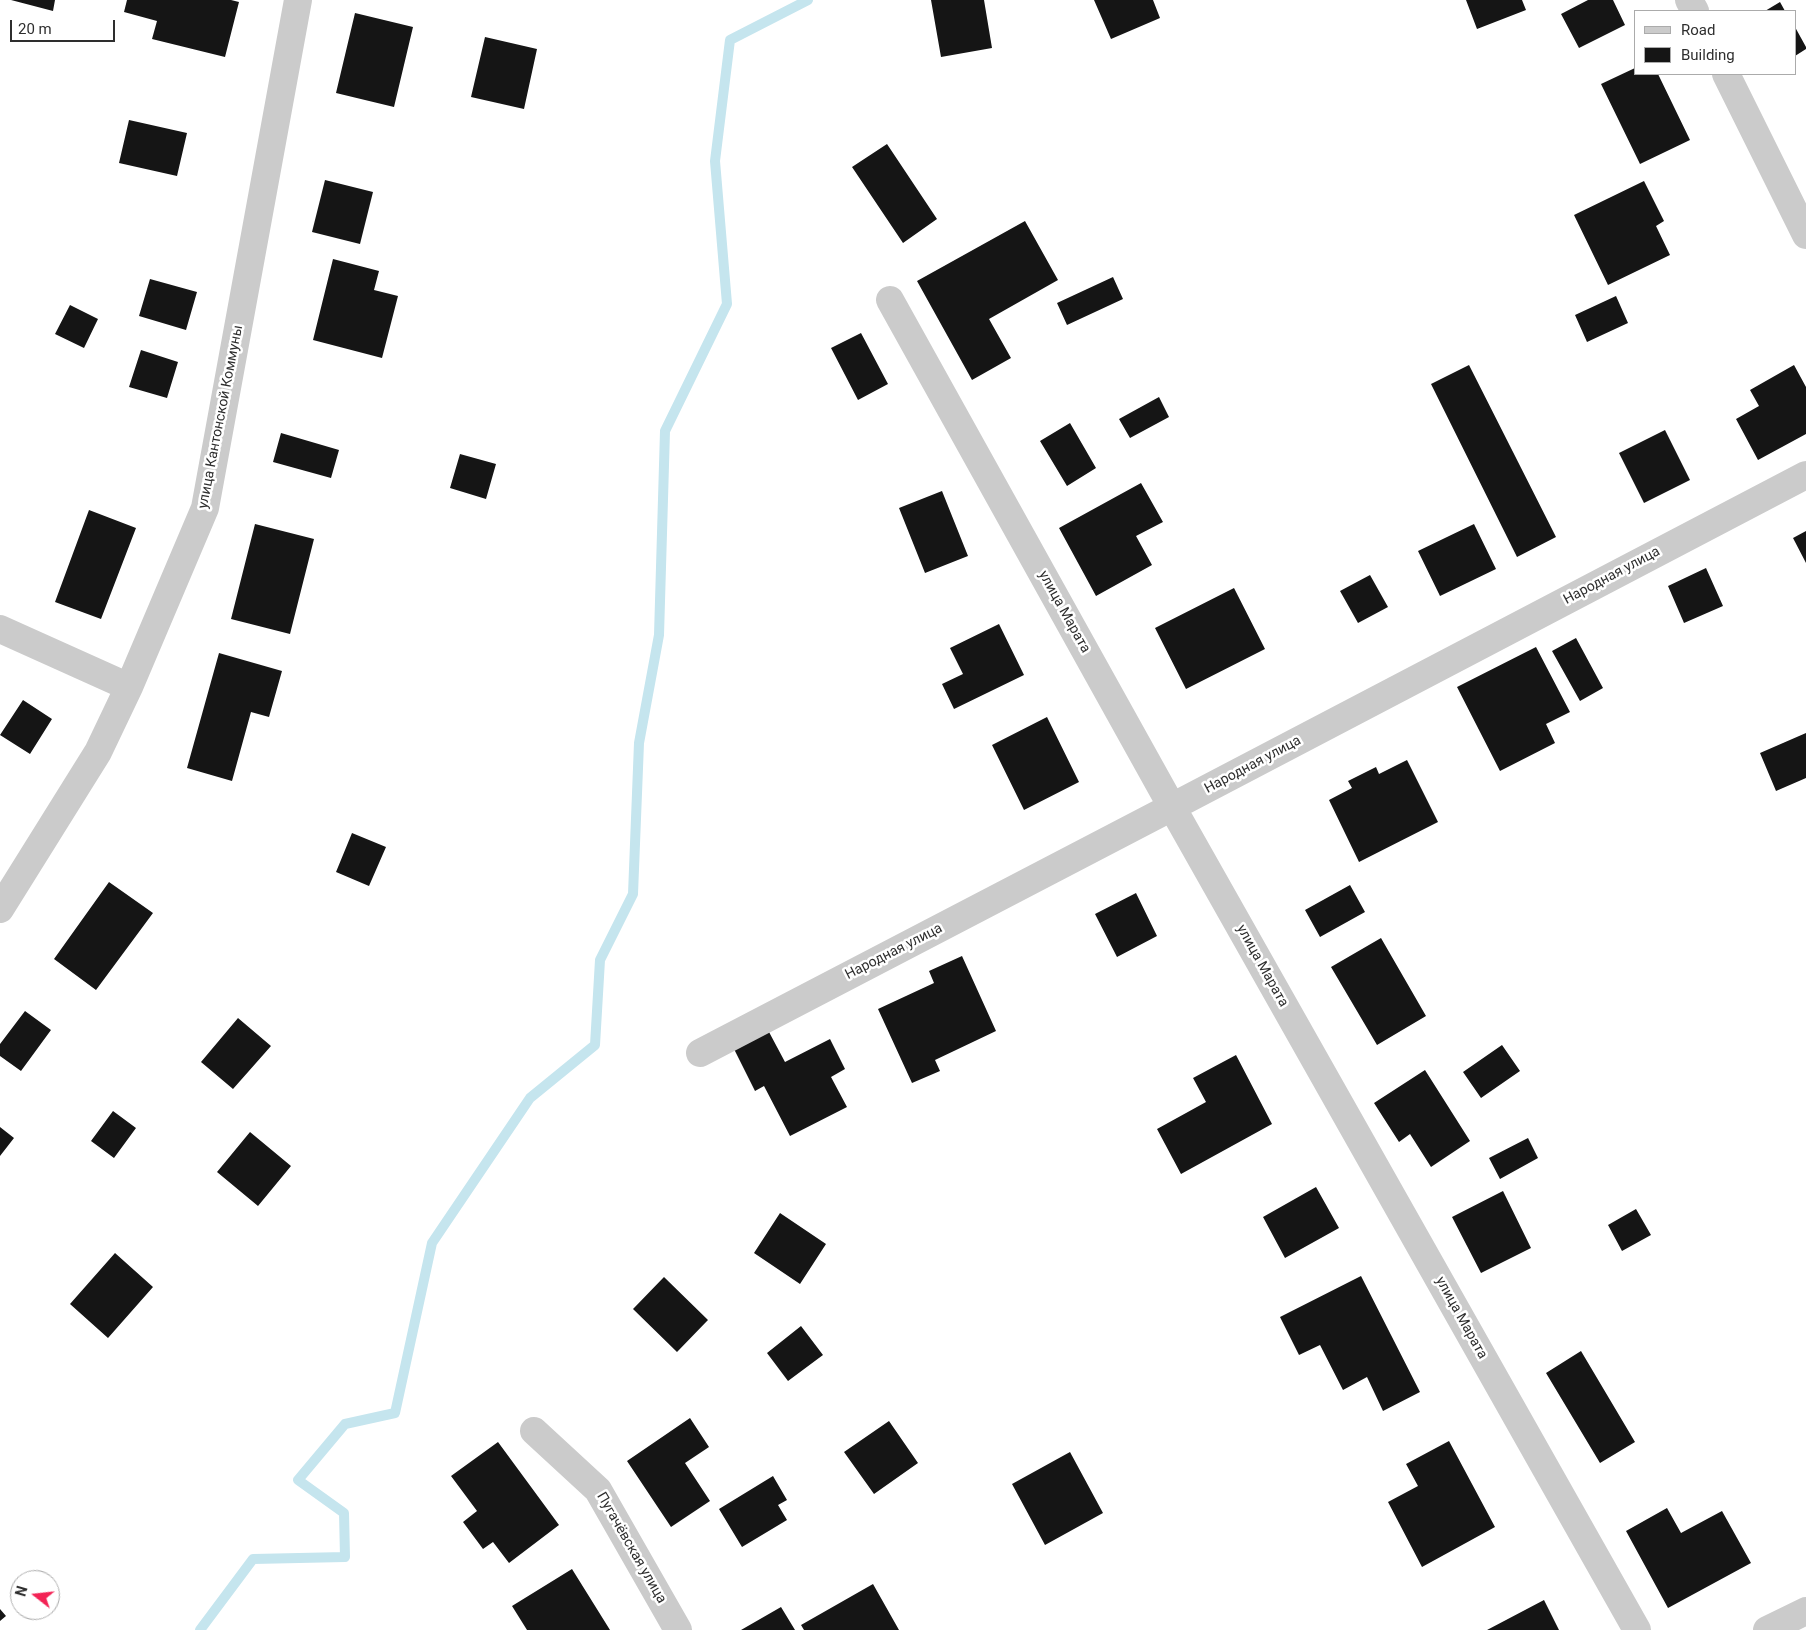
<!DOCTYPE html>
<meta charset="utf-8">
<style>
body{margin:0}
#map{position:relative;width:1806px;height:1630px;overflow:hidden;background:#fff;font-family:Roboto,sans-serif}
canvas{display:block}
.legend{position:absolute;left:1634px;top:10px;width:162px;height:65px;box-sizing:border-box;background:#fff;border:1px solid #ababab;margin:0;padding:6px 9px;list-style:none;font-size:15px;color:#2e2e2e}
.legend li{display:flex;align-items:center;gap:10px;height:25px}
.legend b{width:25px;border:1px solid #ababab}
.north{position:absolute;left:10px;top:1570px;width:50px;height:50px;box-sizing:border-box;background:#fff;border:1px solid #ababab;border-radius:50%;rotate:286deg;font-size:14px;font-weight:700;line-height:20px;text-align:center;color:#2e2e2e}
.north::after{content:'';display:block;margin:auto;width:18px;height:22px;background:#f32355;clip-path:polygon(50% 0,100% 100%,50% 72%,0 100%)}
.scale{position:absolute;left:10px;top:20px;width:105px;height:22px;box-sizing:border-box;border:2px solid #2e2e2e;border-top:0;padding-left:6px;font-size:15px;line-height:18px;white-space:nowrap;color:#2e2e2e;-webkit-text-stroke:4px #fff;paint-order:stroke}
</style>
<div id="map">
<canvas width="1806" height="1630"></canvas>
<ul class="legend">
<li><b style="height:6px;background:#cbcbcb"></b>Road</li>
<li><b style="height:14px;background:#151515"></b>Building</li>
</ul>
<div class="north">N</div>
<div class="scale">20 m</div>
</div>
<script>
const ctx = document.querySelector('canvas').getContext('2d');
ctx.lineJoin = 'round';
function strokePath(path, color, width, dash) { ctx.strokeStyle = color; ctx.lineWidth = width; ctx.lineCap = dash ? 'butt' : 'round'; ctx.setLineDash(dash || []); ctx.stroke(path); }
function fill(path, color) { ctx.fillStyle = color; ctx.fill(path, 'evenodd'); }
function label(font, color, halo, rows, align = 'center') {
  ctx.font = font + ' Roboto,sans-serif'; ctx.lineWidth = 5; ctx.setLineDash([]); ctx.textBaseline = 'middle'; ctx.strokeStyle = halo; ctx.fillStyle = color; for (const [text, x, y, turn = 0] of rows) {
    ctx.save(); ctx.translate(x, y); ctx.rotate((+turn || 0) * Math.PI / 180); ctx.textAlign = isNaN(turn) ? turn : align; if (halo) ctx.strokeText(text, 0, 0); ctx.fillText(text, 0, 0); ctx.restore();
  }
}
strokePath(new Path2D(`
 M200,1630L253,1559L345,1557L344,1513L298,1480L345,1424L395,1413L432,1243L530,1098L595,1045L600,960L633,894L639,743L659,635L665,431L727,304L715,161L730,40L808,0`), '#c5e5ee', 10);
fill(new Path2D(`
 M11,0H55L53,11Z
 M127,0H231L239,2L225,57L152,39L157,21L124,12Z
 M931,0H984L992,48L941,57Z
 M1094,0H1153L1160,18L1111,39Z
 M1466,0H1522L1526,10L1477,29Z
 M1588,0H1613L1625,25L1579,48L1561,14Z
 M1780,2L1785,11H1765Z
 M355,13L413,27L394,107L336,93Z
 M1795,27L1806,47V49L1795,56Z
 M485,37L537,49L524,109L471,97Z
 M1635,68V74H1658L1690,140L1640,164L1601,84Z
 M129,120L187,133L177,176L119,163Z
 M887,144L937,219L903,243L852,167Z
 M325,180L373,192L360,244L312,232Z
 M1644,181L1664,221L1656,226L1670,255L1608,285L1574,215Z
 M1025,221L1058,280L989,319L1011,358L972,380L917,281Z
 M333,259L379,271L374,290L398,296L382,358L313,340Z
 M1113,277L1123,299L1067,325L1057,303Z
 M150,279L197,292L186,330L139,316Z
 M1616,296L1628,323L1587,342L1575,315Z
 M70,305L98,319L84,348L55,334Z
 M861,333L888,384L858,400L831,348Z
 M141,350L178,362L167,398L129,387Z
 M1469,365L1556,537L1517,557L1431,384Z
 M1794,365L1806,387V434L1758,460L1736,419L1759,406L1750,390Z
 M1159,397L1169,417L1130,438L1119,419Z
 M1070,423L1096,468L1067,486L1040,441Z
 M1665,430L1690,480L1644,503L1619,453Z
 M281,433L339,450L331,478L273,462Z
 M460,454L496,464L486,499L450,488Z
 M1141,483L1163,522L1136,536L1152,565L1096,596L1059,528Z
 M942,491L968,556L925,573L899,508Z
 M89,510L136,528L101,619L55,602Z
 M255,524L314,539L290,634L231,619Z
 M1474,524L1496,569L1440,596L1418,551Z
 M1806,531V563L1793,538Z
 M1706,568L1723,606L1684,623L1668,586Z
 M1370,575L1388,607L1358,623L1340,591Z
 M1234,588L1265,649L1186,689L1155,628Z
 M999,624L1024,675L954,709L942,684L963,674L950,648Z
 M1576,638L1603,688L1580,701L1552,651Z
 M1536,647L1570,712L1546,724L1555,743L1500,771L1457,687Z
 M219,653L282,671L269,717L251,712L232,781L187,768Z
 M23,700L52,719L30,754L0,735Z
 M1047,717L1079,782L1024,810L992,745Z
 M1806,733V778L1776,791L1760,753Z
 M1407,760L1438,822L1359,862L1329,800L1352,788L1348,781L1376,767L1379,774Z
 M352,833L386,847L369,886L336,872Z
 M109,882L153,913L96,990L54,959Z
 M1350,885L1365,912L1320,937L1305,910Z
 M1136,893L1157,936L1117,957L1095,914Z
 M1381,938L1426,1016L1377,1045L1331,967Z
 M962,956L996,1031L935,1060L940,1071L912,1083L878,1009L934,983L929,971Z
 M25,1011L51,1030L21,1071L0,1056V1044Z
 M238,1018L271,1046L233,1089L201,1062Z
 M769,1032L785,1062L830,1039L845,1069L831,1077L847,1107L790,1136L764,1086L755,1091L734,1049Z
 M1502,1045L1520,1071L1481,1098L1463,1072Z
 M1236,1055L1272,1124L1181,1174L1157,1129L1206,1102L1193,1078Z
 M1425,1070L1470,1141L1431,1167L1410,1134L1399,1142L1374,1103Z
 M113,1111L136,1128L114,1158L91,1141Z
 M0,1127L14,1138L0,1156Z
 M250,1132L291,1166L258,1206L217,1172Z
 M1528,1138L1538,1158L1500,1179L1489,1158Z
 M1316,1187L1339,1228L1285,1258L1263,1217Z
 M1503,1191L1531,1248L1481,1273L1452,1217Z
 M1636,1209L1651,1235L1622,1251L1608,1225Z
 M780,1213L826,1244L800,1284L754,1253Z
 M115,1253L153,1287L108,1338L70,1304Z
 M1361,1276L1420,1392L1383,1411L1367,1377L1343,1390L1320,1345L1299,1355L1280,1317Z
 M664,1277L708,1320L677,1352L633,1309Z
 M801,1326L823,1355L788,1381L767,1353Z
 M1581,1351L1635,1442L1600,1463L1546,1373Z
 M690,1418L709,1447L685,1463L710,1501L671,1527L627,1461Z
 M889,1421L918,1463L874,1494L844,1452Z
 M1449,1441L1495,1527L1422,1567L1388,1502L1418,1486L1406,1464Z
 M498,1442L559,1525L509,1563L493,1542L483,1549L463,1522L477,1511L451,1476Z
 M1070,1452L1103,1513L1045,1545L1012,1484Z
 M773,1476L787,1500L778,1505L787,1520L742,1547L719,1509Z
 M1667,1508L1681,1533L1722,1511L1751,1563L1668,1608L1626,1531Z
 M572,1569L610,1630H527L512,1606Z
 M873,1584L899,1630H804L801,1625Z
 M1544,1600L1559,1630H1487Z
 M781,1607L795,1630H741Z
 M0,1609L6,1616L0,1621Z`), '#151515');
strokePath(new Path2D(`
 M1689,0L1695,11
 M1726,74L1806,235
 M890,300L1172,807L1637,1630
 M0,629L129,687
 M0,909L98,752L129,687L205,508L298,0
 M700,1053L1172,807L1806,475
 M534,1431L598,1490L678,1630
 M1767,1630L1806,1611`), '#cbcbcb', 28);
label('14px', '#2e2e2e', '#fff', [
 ["улица Кантонской Коммуны",221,417,-79],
 ["Народная улица",1612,576,-28],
 ["улица Марата",1064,612,61],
 ["Народная улица",1253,765,-28],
 ["Народная улица",894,952,-27],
 ["улица Марата",1262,966,61],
 ["улица Марата",1461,1318,61],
 ["Пугачёвская улица",631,1548,60]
]);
</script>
